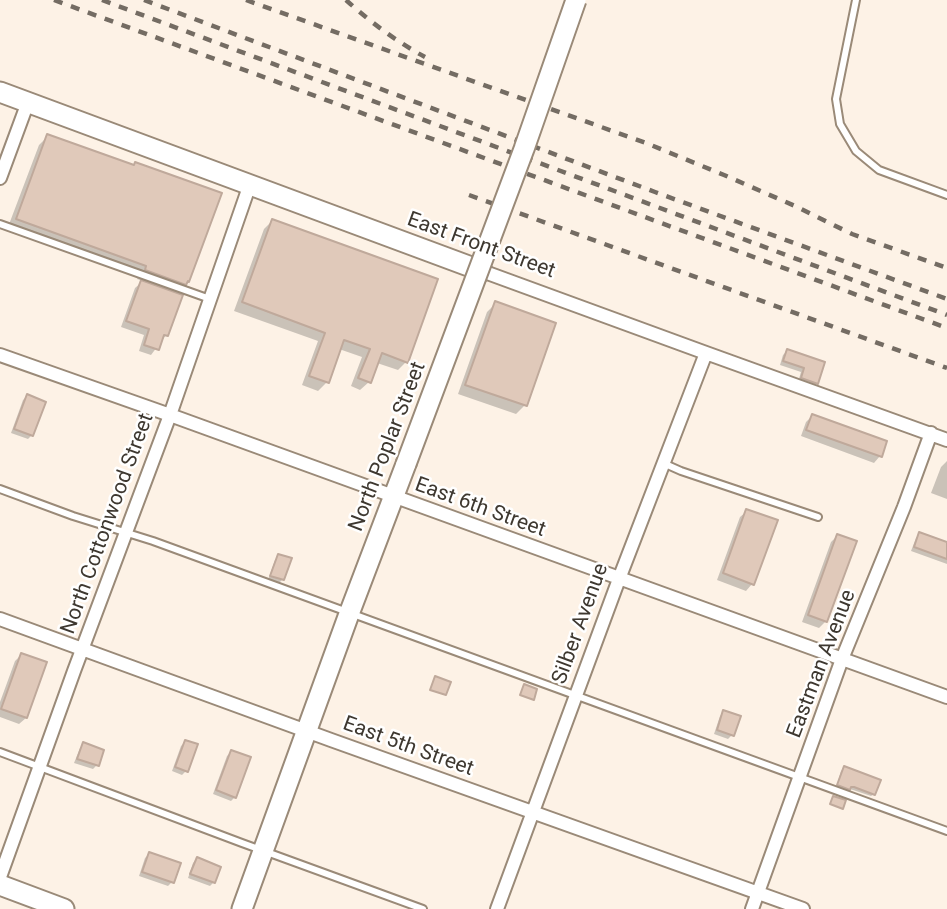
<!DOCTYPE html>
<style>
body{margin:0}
canvas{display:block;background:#fdf2e6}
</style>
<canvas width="947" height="909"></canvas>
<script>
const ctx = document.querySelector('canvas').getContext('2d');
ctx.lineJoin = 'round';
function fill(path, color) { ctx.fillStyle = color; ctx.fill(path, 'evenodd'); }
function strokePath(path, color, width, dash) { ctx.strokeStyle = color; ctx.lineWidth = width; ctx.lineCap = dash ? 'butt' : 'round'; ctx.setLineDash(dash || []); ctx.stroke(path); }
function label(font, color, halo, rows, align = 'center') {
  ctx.font = font + ' Roboto,sans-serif'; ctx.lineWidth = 5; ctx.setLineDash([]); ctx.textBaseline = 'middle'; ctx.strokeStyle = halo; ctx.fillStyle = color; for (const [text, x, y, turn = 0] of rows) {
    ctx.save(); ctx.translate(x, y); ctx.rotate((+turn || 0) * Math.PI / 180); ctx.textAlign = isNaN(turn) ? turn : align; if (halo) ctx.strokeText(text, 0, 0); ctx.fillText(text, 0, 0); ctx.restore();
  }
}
fill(new Path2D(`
 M48,136L188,281L174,294L166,335L151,355L139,351L144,335L121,327L135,288L143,281L137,279L139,275L8,227L39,145Z
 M272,221L406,362L398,370L377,363L369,382L360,390L351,386L362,357L339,349L327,382L318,391L302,385L318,341L234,311L264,229Z
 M496,303L525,405L516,414L458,394L487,312Z
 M787,351L823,363L816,383L812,387L798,382L801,372L780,365L783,355Z
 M27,396L32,435L28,439L11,433L23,400Z
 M812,416L880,456L874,463L801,436L806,422Z
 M947,461V499L931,493L941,467Z
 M747,511L752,584L746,591L717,580L740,517Z
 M920,534L947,544V564L911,551L916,538Z
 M837,536L826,621L819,628L802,622L831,542Z
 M279,556L289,559L282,580L278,584L268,580L275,560Z
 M21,655L26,718L19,724L0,717V702L15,661Z
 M724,712L732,735L728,739L714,734L720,716Z
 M185,742L186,771L182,775L172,771L181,746Z
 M84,744L97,765L93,769L74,763L80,748Z
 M231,752L235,797L231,801L213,794L227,756Z
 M844,768L874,794L871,796L850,789L846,792L836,788L841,771Z
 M149,854L172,882L168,886L139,876L145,858Z
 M197,859L214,882L210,886L188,878L193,863Z`), '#0003');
const building = new Path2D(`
 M47,134L134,165L135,162L222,193L189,282L188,281L186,285L145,270L146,266L16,219Z
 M272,219L438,279L408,363L382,353L371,383L358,378L370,349L344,340L329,383L309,376L325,333L242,302Z
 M141,280L183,295L168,336L164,335L159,350L144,345L149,329L126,321Z
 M495,301L556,323L527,406L465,385Z
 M787,349L825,362L818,384L801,378L804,368L783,361Z
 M27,394L46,402L33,436L14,429Z
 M812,414L887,441L882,457L806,430Z
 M746,509L778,520L754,585L723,573Z
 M919,532L947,542V559L914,547Z
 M837,534L857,541L827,622L808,615Z
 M278,554L292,558L284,580L270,576Z
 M21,653L47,662L27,718L1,709Z
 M435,676L451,682L446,695L430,690Z
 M524,684L537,689L534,700L520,695Z
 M723,710L741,716L734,736L717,730Z
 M185,740L198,744L188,772L175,767Z
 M83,742L104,750L99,766L77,759Z
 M231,750L251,757L236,798L216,790Z
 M844,766L881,780L875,795L854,787H851L850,790L837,785Z
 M833,796L846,800L843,809L830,804Z
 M149,852L181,863L174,883L142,872Z
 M197,857L221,867L215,883L190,874Z`);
fill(building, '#e0c9ba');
strokePath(building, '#bfa99b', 2);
const lane = new Path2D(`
 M856,0L836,99L840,124L856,151L879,170L947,195
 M0,224L210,299
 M663,463L681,471L818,517
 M0,489L73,516L153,541L947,831
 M0,752L242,843L423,909`);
const street = new Path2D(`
 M0,178L28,102
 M482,271L706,353L947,440
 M0,355L170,415L947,697
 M0,619L331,740L803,909
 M0,877L74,671L170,415L250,184
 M497,909L619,579L706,353
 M752,909L842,659L904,507L931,433`);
const secondary = new Path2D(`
 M0,92L482,271
 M0,885L64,909
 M242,909L349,614L406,464`);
strokePath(lane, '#9a8a78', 10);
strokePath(street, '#9a8a78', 16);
strokePath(secondary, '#9a8a78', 23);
strokePath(lane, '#fff', 6);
strokePath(street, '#fff', 12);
strokePath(secondary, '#fff', 19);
strokePath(new Path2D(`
 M54,0L947,328
 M102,0L947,315
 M144,0L655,192L947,299
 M246,0L646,143L724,175L795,206L852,234L947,268
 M346,0C369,21 397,42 425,57
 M469,195L947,368`), '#746c63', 4.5, [9, 9]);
const secondaryBridge = new Path2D(`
 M406,464L524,149L576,0`);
strokePath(secondaryBridge, '#9a8a78', 23, []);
strokePath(secondaryBridge, '#fff', 19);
label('21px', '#3e3830', '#fff', [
 ["East Front Street",481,246,20],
 ["North Poplar Street",388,447,-69],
 ["East 6th Street",480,508,20],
 ["North Cottonwood Street",108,524,-70],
 ["Silber Avenue",581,624,-70],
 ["Eastman Avenue",822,664,-69],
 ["East 5th Street",408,747,20]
]);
</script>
